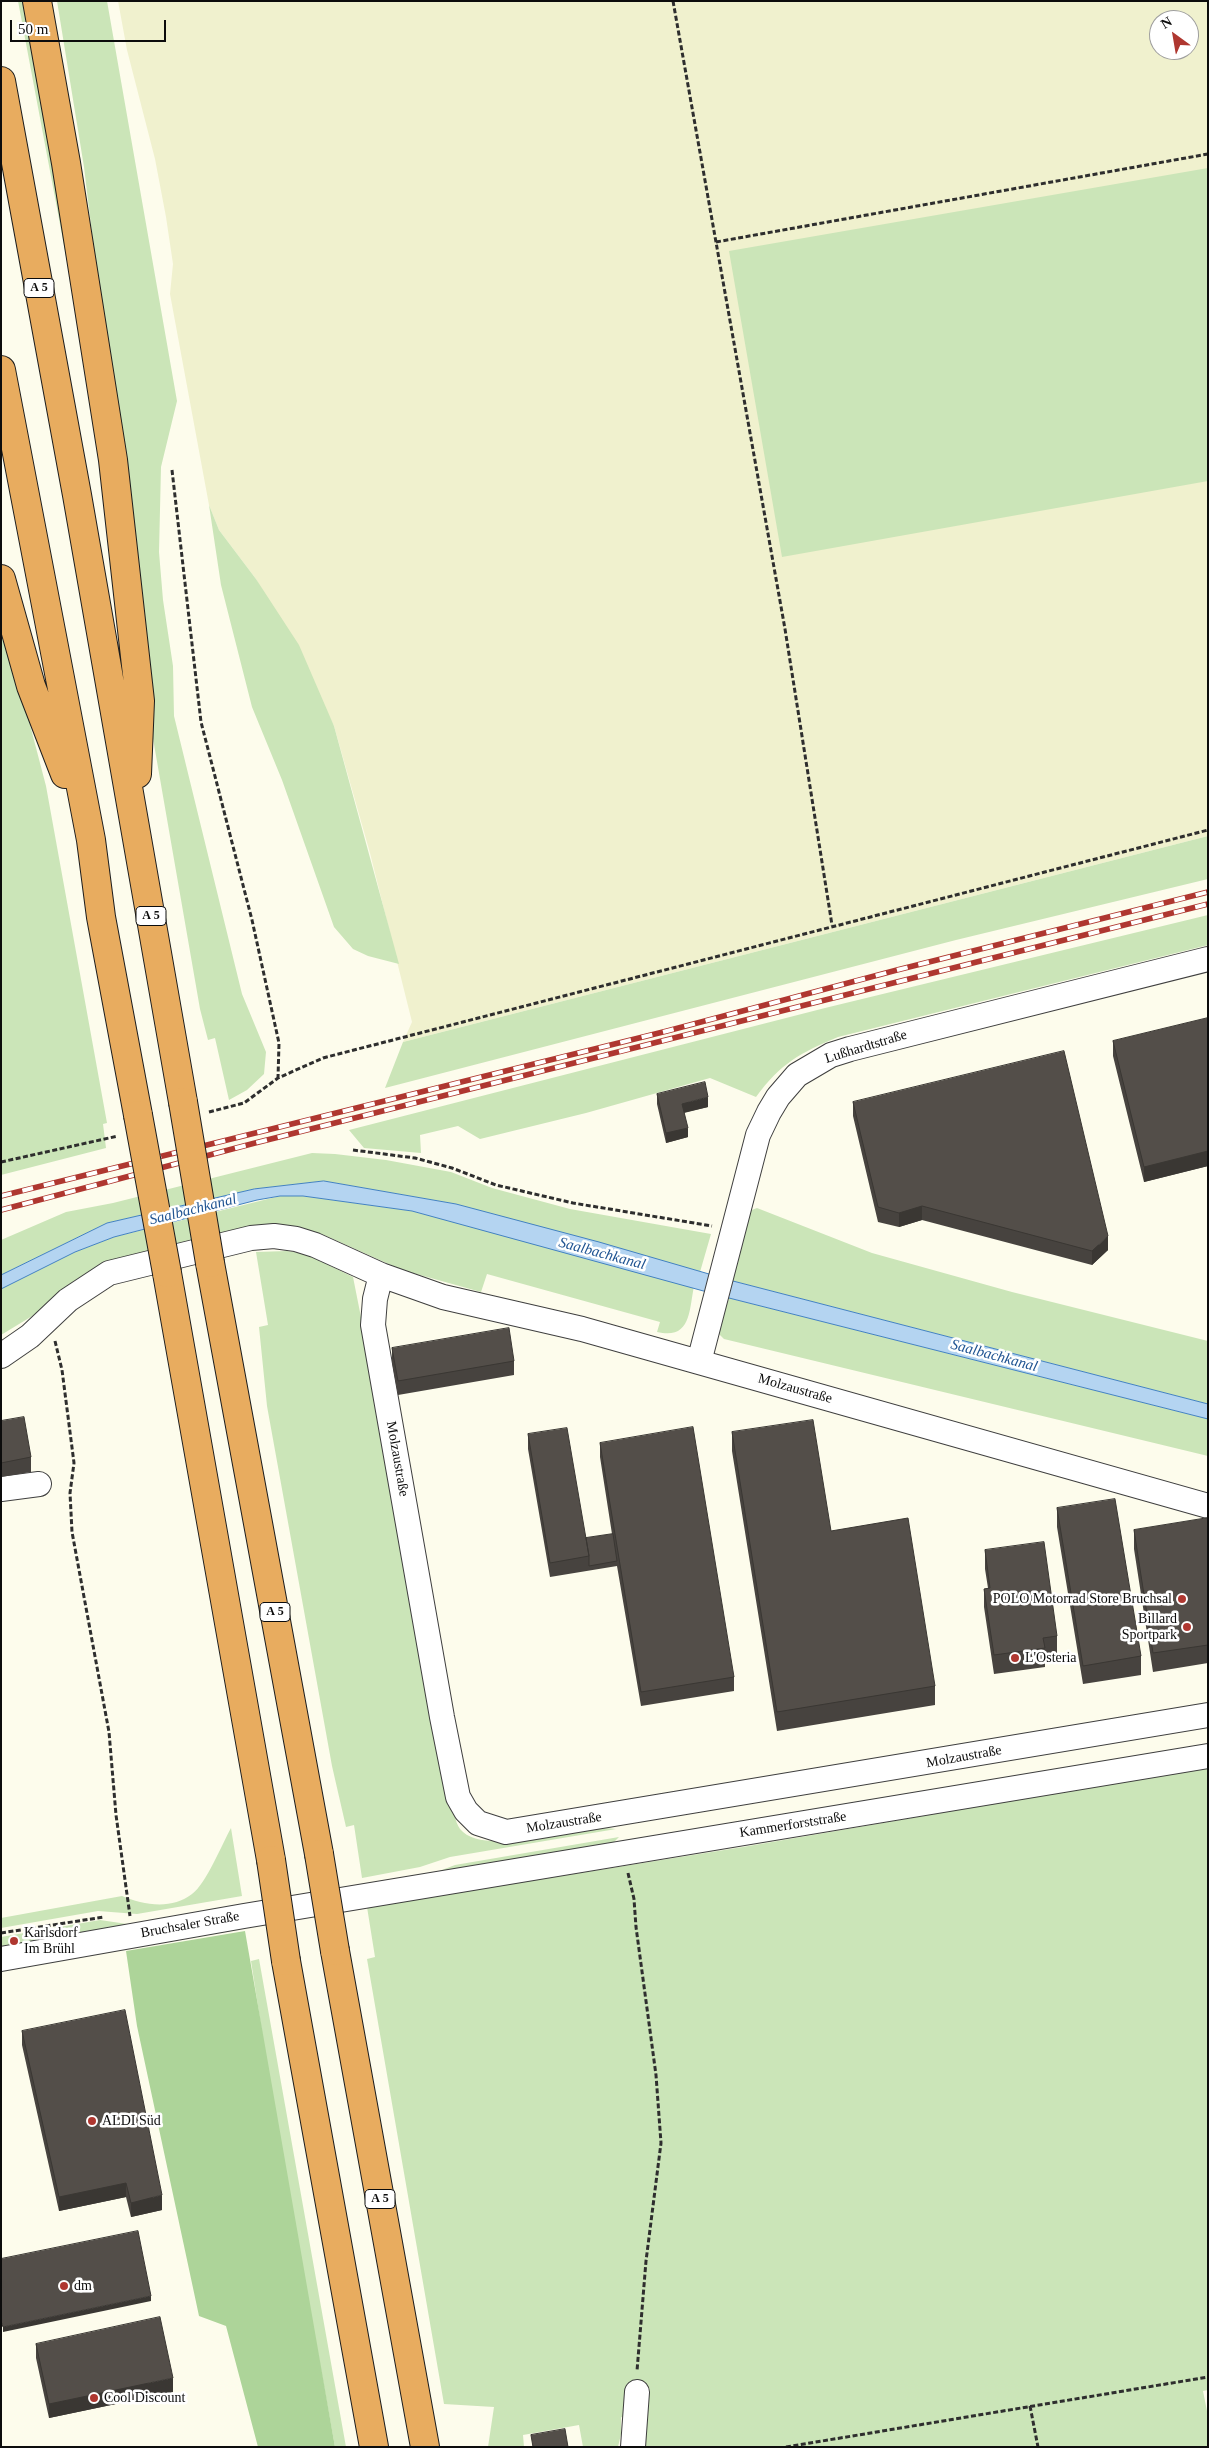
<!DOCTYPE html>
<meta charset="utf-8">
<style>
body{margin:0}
#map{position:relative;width:1209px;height:2448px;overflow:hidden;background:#fdfcec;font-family:Georgia,serif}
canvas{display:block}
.frame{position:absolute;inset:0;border:2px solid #0c0c0c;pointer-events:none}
.north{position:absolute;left:1149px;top:10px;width:50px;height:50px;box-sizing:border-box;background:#fff;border:1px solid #9e9e9e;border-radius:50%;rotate:328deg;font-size:14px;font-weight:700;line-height:20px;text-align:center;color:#0c0c0c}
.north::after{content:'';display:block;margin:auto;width:18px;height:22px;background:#af3730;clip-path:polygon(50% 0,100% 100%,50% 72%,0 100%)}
.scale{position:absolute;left:10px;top:20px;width:156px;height:22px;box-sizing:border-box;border:2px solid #0c0c0c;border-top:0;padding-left:6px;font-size:15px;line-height:18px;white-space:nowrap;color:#0c0c0c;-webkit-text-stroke:4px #fff;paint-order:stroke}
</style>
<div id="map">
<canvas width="1209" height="2448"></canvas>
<div class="frame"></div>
<div class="north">N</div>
<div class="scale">50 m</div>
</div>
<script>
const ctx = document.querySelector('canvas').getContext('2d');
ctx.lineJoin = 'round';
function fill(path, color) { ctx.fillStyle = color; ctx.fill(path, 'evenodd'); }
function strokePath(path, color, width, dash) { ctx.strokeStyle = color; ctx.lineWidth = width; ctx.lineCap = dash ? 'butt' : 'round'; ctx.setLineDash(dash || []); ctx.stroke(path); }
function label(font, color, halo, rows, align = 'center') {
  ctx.font = font + ' Georgia,serif'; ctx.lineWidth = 5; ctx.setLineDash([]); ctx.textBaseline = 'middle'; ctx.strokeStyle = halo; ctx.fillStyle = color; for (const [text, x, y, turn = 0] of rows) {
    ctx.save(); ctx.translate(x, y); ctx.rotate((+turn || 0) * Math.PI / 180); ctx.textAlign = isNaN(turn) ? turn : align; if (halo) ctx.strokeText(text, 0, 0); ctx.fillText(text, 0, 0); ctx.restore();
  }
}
fill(new Path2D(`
 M118,1H1208V836L403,1042L412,1022L370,853L334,726L256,579L219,530L209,505L170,294L173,264L166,217L155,159L127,50ZM1159,20H1189V50H1159Z`), '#f0f1ce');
fill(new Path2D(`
 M18,1H26L78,320Z
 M57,1H107L177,401L161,467L159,552L163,600L173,666L174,716L242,994L266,1052L264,1074L247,1090L229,1100L215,1038L208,1040L200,1009L151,727L84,167Z
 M1208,168V481L782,557L729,251Z
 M209,505L219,530L256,579L299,645L334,726L399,964L368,956L353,949L334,927L282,780L252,707L221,585Z
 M1,614L46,786L107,1123L103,1124L106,1148L1,1175Z
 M1208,836V879L956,940L385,1088L403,1042Z
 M1208,915V945L838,1037C800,1053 781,1063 756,1097L710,1078L586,1113L480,1139L458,1126L420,1135L421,1153L364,1148L349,1130L825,1008Z
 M312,1153L335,1154L386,1160L451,1172L492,1188L570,1209L711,1234L700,1272L456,1204L324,1181L254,1189L107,1223L1,1275V1240L66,1212L113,1203Z
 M280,1196H303L412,1211L694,1286C689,1311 691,1340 657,1332L660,1322L487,1274L481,1292L402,1270L324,1235L306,1230L95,1269L62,1290L47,1307L1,1335V1289L75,1252L114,1237Z
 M757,1208L872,1253L1012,1292L1208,1341V1404L733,1281L749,1211Z
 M287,1251L306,1254L353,1277L390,1463L450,1799C453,1808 455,1822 460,1829C484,1859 581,1823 616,1829L450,1857L420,1867L362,1878L354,1825L346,1827L332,1766L267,1406L259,1327L268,1325L256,1252Z
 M729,1298L1208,1419V1456L724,1339L718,1333Z
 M1208,1767V2390L1203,2391L1208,2416V2447H646L645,2427L621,2417V2434L618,2447H583L579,2425L523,2435L524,2447H488L494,2407L444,2404L367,1959L375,1957L367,1907L743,1847Z
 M231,1828L242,1896L137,1914L98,1911L1,1928V1918L122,1896C143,1905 172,1910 192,1894C206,1884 222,1844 231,1828Z
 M619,1837L614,1842L598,1848L434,1873L455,1865Z
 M100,1920L134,1925L1,1947V1937Z
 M259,1959L346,2447H335L275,2116L251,1961Z`), '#cbe5b8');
fill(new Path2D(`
 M245,1931L335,2447H258L226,2326L199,2316L137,2026L126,1951Z`), '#add499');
const water = new Path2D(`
 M324,1181L456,1204L599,1242L733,1281L1208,1404V1419L729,1298L412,1211L303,1196H280L257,1200L114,1237L75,1252L1,1289V1275L107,1223L254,1189Z`);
fill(water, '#b4d4f1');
strokePath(water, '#4281c1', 1);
const minor = new Path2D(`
 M381,1275L375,1299L373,1325L442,1717L458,1797L466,1811L478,1823L506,1832L1208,1715
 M1,1356L30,1336L68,1300L109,1273L251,1238L274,1236L296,1239L315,1245L381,1275L443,1297L582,1329L1208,1506
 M699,1362L758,1135L769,1112L778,1097L797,1075L831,1055L850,1049L1208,959
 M1,1489L39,1484
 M1,1959L244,1916L1208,1756
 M633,2447L637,2392`);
const highway = new Path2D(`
 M37,1L66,163L113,460L140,701L137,774
 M1,81L77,495L183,1102
 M1,370L91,840L101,917L138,1115
 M1,579L31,686L65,774
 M210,1263L319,1854
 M167,1273L271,1860
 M335,1951L425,2447
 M286,1961L374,2447`);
strokePath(minor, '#3f3f3f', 26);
strokePath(highway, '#1d1d1d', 30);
strokePath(new Path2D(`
 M673,1L785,629L832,925
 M716,242L1208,154
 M172,470L201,722L252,920L279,1043L278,1078
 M209,1112L244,1103L278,1078L323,1058L1208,830
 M353,1150L415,1158L452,1168L496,1185L573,1203L712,1226
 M1,1162L118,1136
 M55,1341L62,1370L74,1463L70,1493L72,1532L109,1732L116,1815L130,1916
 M628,1873L634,1899L636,1927L656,2075L661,2143L646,2261L637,2371
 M1,1933L104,1917
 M1030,2406L1038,2447
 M786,2447L1208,2377`), '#2e2e2e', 3, [5, 2.5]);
strokePath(minor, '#fff', 24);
strokePath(highway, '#e8ac5f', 28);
const rail = new Path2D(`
 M1,1196L667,1031L897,970L1208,892
 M1,1210L255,1143L1208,904`);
strokePath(rail, '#af3730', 5.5);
strokePath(rail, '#fff', 4, [11]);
const highwayBridge = new Path2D(`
 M183,1102L210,1263
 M138,1115L167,1273
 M319,1854L335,1951
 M271,1860L286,1961`);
strokePath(highwayBridge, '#1d1d1d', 30, []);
strokePath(highwayBridge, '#e8ac5f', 28);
fill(new Path2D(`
 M1208,1018V1166L1144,1182L1113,1056V1041Z
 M657,1094L708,1107L684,1113L688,1137L666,1143L657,1104Z
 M853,1102L1108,1250L1092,1265L922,1220L899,1227L878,1222L853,1116Z
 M392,1348L514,1361V1375L398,1395L392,1362Z
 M1,1421L31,1457V1472L1,1477Z
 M732,1432L831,1531L935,1686V1705L777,1731L732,1451Z
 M528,1434L586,1538L612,1534L600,1457V1443L734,1677V1691L641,1706L617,1566L550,1577L528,1449Z
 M1057,1508L1141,1656V1675L1083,1684L1057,1527Z
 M1208,1518V1663L1153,1672L1134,1549V1530Z
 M985,1550L1057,1636V1655L1045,1656V1667L994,1674L984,1607V1589L988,1588L985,1569Z
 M22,2031L162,2210L131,2217L126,2197L59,2211L22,2045Z
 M36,2344L173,2392L49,2418L36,2358Z`), '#47433f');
fill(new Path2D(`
 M708,1097V1107L682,1113V1104Z
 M688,1128V1137L666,1143V1133Z
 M1208,1151V1166L1144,1182V1167Z
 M922,1206V1220L899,1227V1213Z
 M1108,1236V1250L1092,1265V1251Z
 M126,2183V2197L59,2211V2197Z
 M162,2195V2210L131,2217V2203Z
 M151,2296V2301L3,2332V2327Z
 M173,2378V2392L49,2418V2404Z`), '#3a3733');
const building = new Path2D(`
 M1208,1018V1151L1144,1167L1113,1041Z
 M1064,1051L1108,1236L1092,1251L922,1206L899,1213L878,1207L853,1102Z
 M705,1082L708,1097L682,1104L688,1128L666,1133L657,1094Z
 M509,1328L514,1361L398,1381L392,1348Z
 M24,1417L31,1457L1,1463V1421Z
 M813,1420L831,1531L908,1518L935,1686L777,1712L732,1432Z
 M693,1427L734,1677L641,1692L600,1443Z
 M567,1428L589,1556L550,1563L528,1434Z
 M1115,1499L1141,1656L1083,1666L1057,1508Z
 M1208,1518V1645L1153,1653L1134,1530Z
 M613,1534L617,1561L589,1566V1556L586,1538Z
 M1044,1542L1057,1636L1043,1638L1045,1648L994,1655L984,1589L990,1588L985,1550Z
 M125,2010L162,2195L131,2203L126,2183L59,2197L22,2031Z
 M138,2231L151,2296L3,2327L1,2321V2259Z
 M160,2317L173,2378L49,2404L36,2344Z
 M565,2429L568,2447H533L531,2435Z`);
fill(building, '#534e49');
strokePath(building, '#3a3733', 1);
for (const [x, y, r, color] of [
 [1182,1599,5,"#af3730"],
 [1187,1627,5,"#af3730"],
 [1015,1658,5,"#af3730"],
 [14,1941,5,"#af3730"],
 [92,2121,5,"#af3730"],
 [64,2286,5,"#af3730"],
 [94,2398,5,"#af3730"]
]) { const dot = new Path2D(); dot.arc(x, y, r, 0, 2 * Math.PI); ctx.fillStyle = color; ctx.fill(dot); strokePath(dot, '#fff', 2); }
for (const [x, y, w] of [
 [39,288,30],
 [151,916,30],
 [275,1612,30],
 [380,2199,30]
]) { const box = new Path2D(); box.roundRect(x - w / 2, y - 9.5, w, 19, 4); ctx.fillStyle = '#fff'; ctx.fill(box); strokePath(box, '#0c0c0c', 1); }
label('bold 12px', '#0c0c0c', null, [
 ["A 5",39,288],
 ["A 5",151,916],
 ["A 5",275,1612],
 ["A 5",380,2199]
]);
label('14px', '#0c0c0c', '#fff', [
 ["Lußhardtstraße",866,1047,-17],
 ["Molzaustraße",795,1389,16],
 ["Molzaustraße",397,1459,80],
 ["Molzaustraße",964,1757,-10],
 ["Molzaustraße",564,1823,-9],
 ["Kammerforststraße",793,1825,-9],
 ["Bruchsaler Straße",190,1925,-10]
]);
label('14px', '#0c0c0c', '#fff', [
 ["POLO Motorrad Store Bruchsal",1172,1599,"right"],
 ["Billard",1177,1619,"right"],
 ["Sportpark",1177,1635,"right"],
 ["L'Osteria",1025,1658],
 ["Karlsdorf",24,1933],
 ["Im Brühl",24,1949],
 ["ALDI Süd",102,2121],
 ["dm",74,2286],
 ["Cool Discount",104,2398]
], 'left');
label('italic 15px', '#205492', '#fff', [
 ["Saalbachkanal",193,1210,-14],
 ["Saalbachkanal",602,1254,15],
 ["Saalbachkanal",994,1356,15]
]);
</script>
